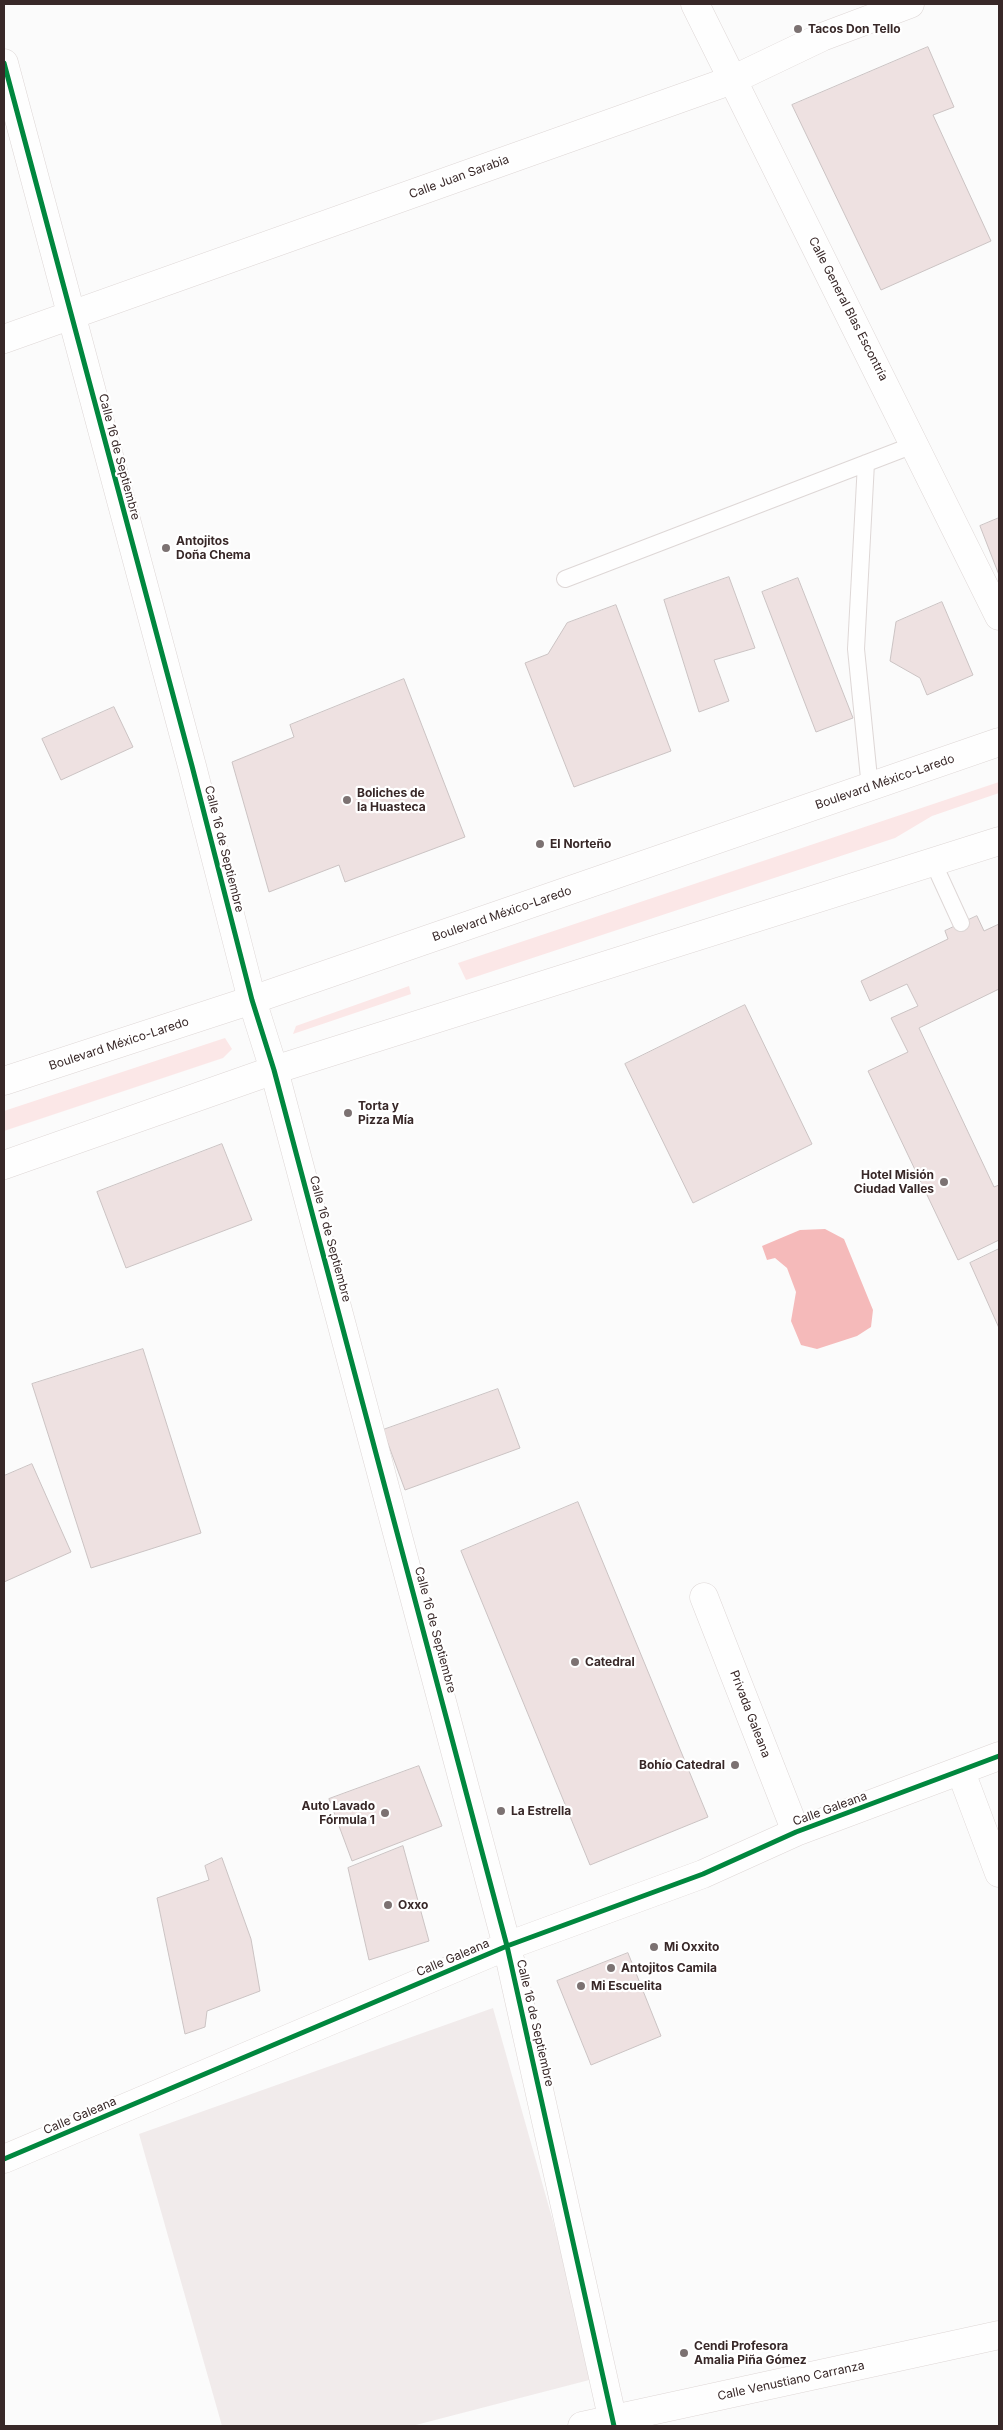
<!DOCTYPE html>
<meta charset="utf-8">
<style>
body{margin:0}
#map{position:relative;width:1003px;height:2430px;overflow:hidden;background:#fbfbfb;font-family:Inter,sans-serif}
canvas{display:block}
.frame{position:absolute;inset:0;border:5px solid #382828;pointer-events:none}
</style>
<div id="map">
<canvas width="1003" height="2430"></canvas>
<div class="frame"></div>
</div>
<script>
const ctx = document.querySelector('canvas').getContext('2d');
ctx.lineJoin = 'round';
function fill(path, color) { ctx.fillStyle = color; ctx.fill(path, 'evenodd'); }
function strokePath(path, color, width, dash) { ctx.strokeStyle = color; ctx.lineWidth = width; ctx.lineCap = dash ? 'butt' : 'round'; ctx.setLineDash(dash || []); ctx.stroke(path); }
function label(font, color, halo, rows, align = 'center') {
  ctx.font = font + ' Inter,sans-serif'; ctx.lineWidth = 4.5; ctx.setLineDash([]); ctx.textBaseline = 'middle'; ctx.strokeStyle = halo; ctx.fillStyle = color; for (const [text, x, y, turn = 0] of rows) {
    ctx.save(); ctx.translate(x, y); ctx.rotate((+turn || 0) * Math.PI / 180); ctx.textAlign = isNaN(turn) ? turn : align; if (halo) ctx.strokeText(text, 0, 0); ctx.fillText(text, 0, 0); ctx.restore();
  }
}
fill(new Path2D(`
 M493,2008L597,2378L412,2426H222L139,2134Z`), '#f1ebeb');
fill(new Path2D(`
 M999,782V793L932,816L895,838L466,980L458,963Z
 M409,986L411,994L293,1034L296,1026Z
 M225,1038L232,1049L223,1058L4,1131V1111Z`), '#fbe7e7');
fill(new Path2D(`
 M825,1229L844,1239L873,1310L871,1327L857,1336L817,1349L801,1345L791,1321L796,1292L787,1268L775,1258L767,1260L762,1246L800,1230Z`), '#f5baba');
const building = new Path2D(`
 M928,47L954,107L933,115L991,241L881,290L792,105Z
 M999,518V575L980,526Z
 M729,577L755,648L714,660L729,701L699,712L664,600Z
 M798,578L853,718L816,732L762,592Z
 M942,602L973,675L927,695L920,678L890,661L896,622Z
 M616,605L671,751L574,787L525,663L548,654L567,623Z
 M404,679L465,837L345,882L339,865L269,892L232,762L294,737L290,725Z
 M114,707L133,747L61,780L42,739Z
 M977,916L984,931L999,924V989L919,1028L994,1187L999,1185V1240L958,1260L868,1071L908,1052L891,1018L918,1006L907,984L870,1001L861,981L948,939L945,931Z
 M745,1005L812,1144L693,1203L625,1064Z
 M222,1144L252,1220L126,1268L97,1192Z
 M999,1249V1328L970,1263Z
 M143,1349L201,1533L91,1568L32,1384Z
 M498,1389L520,1448L405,1490L383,1430Z
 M32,1464L71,1552L4,1582V1476Z
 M578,1502L708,1817L590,1865L461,1551Z
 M419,1766L442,1826L352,1861L329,1799Z
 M403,1846L429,1941L369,1960L348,1868Z
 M222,1858L251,1939L260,1991L207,2011L205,2027L185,2034L157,1898L209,1880L205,1866Z
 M628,1953L661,2036L591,2065L557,1981Z`);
fill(building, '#eee1e1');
strokePath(building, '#cbc3c3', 1);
const lane = new Path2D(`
 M866,463L856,649L870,788
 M565,579L916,444
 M933,862L961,923`);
const street = new Path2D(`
 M695,4L999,616
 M4,63L192,766L252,1000L274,1070L507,1946L614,2426
 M4,339L732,80L822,37L910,4
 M704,1597L796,1832
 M961,1772L999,1873
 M4,2159L507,1946L703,1874L796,1832L999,1756
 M582,2426L999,2335`);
const primary = new Path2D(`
 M4,1081L252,1000L999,742
 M4,1165L274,1070L999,841`);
strokePath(lane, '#ded7d6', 18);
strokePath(street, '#ded7d6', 29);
strokePath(primary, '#ded7d6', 29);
strokePath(lane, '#fefefe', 16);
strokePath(street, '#fefefe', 28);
strokePath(primary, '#fefefe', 28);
strokePath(new Path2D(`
 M4,63L192,766L252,1000L274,1070L507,1946L614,2426
 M4,2159L507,1946L703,1874L796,1832L999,1756`), '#00873e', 5);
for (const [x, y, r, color] of [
 [798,29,5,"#7c7272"],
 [166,548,5,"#7c7272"],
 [347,800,5,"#7c7272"],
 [540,844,5,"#7c7272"],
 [348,1113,5,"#7c7272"],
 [944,1182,5,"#7c7272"],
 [575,1662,5,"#7c7272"],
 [735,1765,5,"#7c7272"],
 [501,1811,5,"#7c7272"],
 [385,1813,5,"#7c7272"],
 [388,1905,5,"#7c7272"],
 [654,1947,5,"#7c7272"],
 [611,1968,5,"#7c7272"],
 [581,1986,5,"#7c7272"],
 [684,2353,5,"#7c7272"]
]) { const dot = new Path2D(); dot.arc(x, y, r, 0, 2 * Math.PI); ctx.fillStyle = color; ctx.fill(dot); strokePath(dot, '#fff', 2); }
label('bold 12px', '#382828', '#fff', [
 ["Tacos Don Tello",808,29],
 ["Antojitos",176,541],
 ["Doña Chema",176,555],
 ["Boliches de",357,793],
 ["la Huasteca",357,807],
 ["El Norteño",550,844],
 ["Torta y",358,1106],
 ["Pizza Mía",358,1120],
 ["Hotel Misión",934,1175,"right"],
 ["Ciudad Valles",934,1189,"right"],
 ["Catedral",585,1662],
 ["Bohío Catedral",725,1765,"right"],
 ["Auto Lavado",375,1806,"right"],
 ["Fórmula 1",375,1820,"right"],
 ["La Estrella",511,1811],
 ["Oxxo",398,1905],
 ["Mi Oxxito",664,1947],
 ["Antojitos Camila",621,1968],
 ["Mi Escuelita",591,1986],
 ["Cendi Profesora",694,2346],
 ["Amalia Piña Gómez",694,2360]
], 'left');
label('12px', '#382828', '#fff', [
 ["Calle Juan Sarabia",459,177,-20],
 ["Calle General Blas Escontría",848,309,63],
 ["Calle 16 de Septiembre",119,457,75],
 ["Boulevard México-Laredo",885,782,-19],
 ["Calle 16 de Septiembre",224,849,76],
 ["Boulevard México-Laredo",502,914,-19],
 ["Boulevard México-Laredo",119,1044,-18],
 ["Calle 16 de Septiembre",330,1239,75],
 ["Calle 16 de Septiembre",435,1630,75],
 ["Privada Galeana",750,1714,69],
 ["Calle Galeana",830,1809,-20],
 ["Calle Galeana",453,1958,-23],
 ["Calle 16 de Septiembre",535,2023,77],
 ["Calle Galeana",80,2116,-23],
 ["Calle Venustiano Carranza",791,2381,-12]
]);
</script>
